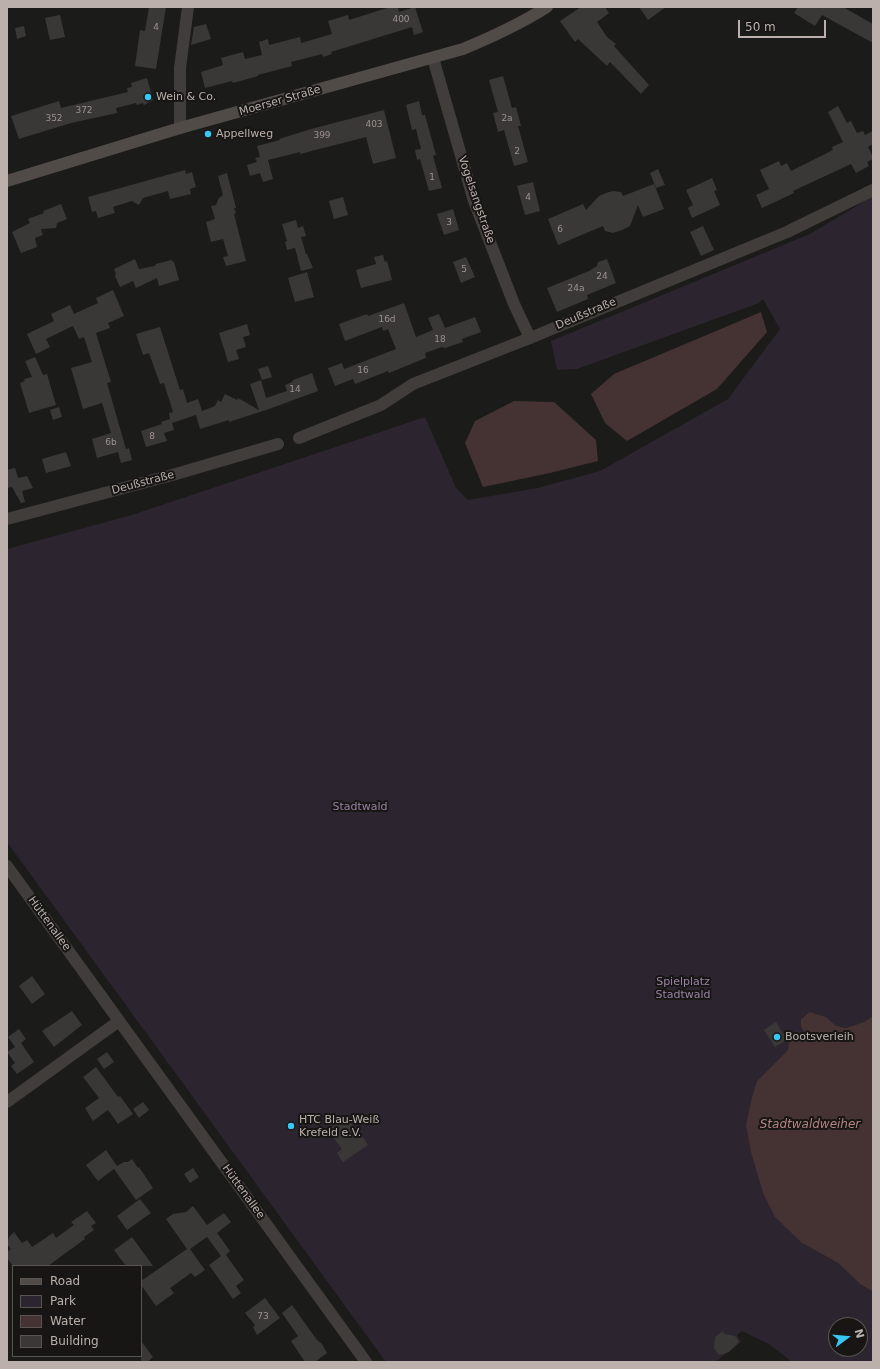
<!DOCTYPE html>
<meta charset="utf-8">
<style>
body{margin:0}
#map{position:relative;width:880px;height:1369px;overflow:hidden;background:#1b1b19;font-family:"DejaVu Sans",sans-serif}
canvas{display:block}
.frame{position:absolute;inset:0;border:8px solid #bbb0ab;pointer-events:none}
.legend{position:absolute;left:12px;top:1265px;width:130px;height:92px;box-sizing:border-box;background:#171614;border:1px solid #595450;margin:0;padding:5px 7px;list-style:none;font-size:12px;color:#bbb0ab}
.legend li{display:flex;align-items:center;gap:8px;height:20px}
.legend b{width:20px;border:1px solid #595450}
.north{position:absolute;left:828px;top:1317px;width:40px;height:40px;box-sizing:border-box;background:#171614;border:1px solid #595450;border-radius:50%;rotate:74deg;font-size:11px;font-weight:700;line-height:16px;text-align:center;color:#bbb0ab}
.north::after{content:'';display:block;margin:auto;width:14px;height:18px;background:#38c6f5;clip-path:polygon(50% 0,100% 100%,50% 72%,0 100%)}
.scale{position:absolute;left:738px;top:20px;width:88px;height:18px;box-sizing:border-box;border:2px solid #bbb0ab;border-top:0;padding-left:5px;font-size:12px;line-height:14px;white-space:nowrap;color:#bbb0ab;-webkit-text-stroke:3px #171614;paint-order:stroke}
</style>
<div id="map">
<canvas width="880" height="1369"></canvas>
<div class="frame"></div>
<ul class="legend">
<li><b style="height:5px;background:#514b48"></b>Road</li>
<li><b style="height:11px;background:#2c252f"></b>Park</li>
<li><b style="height:11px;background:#453232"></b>Water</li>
<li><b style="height:11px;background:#3a3836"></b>Building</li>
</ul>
<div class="north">N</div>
<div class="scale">50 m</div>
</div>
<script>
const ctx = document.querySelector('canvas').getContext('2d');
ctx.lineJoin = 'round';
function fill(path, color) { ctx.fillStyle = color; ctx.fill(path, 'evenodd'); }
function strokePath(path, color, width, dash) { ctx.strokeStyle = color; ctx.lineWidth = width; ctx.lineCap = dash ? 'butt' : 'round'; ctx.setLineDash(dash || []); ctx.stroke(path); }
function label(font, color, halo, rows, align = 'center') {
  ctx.font = font + ' "DejaVu Sans",sans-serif'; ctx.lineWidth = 4; ctx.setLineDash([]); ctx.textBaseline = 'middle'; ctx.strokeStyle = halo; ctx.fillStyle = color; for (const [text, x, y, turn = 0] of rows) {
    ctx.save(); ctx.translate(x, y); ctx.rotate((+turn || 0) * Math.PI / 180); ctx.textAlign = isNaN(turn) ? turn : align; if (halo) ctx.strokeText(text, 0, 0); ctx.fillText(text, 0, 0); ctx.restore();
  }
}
fill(new Path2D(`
 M873,196V1016L864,1022L845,1028L835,1025L826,1017L810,1012L801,1019V1027L808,1037L788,1050L757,1081L802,1243L838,1263L860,1284L873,1292V1362H792L769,1344L742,1331L737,1335L741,1342L715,1362H386L7,842V549L132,515L425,417L456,488L468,500L538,488L600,471L728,399L780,329L763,299L759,303L577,369L557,370L551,341L810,234ZM836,1325H860V1349H836Z`), '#2c252f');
fill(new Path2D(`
 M761,312L767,332L717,389L627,441L605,423L591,394L614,374Z
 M514,401L554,402L596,440L598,461L550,473L483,487L465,443L475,421Z
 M810,1012L826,1017L835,1025L845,1028L864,1022L873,1016V1292L860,1284L838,1263L802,1243L775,1217L763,1193L751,1152L746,1125L752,1097L757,1081L788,1050L790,1039L795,1040L800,1033L806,1038L808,1037L801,1027V1019Z`), '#453232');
fill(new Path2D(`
 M149,7H166L156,69L135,66L140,30L145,31Z
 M390,7H398L399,12L415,7L423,32L414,35L412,27L331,52L332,54L323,57L322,54L291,62L292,66L258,75V76L233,83L232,81L205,88L201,72L223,65L221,58L243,52L245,59L262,55L259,42L268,39L269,45L300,37L301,43L332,34L328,21L348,15L349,20Z
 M581,7H605L609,13L597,22L607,37L616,44L614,46L649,85L641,94L610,62L607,66L578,39L575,42L560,21Z
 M639,7H666L648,20Z
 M798,7H843L873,24V43L822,15L815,26L794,13Z
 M60,15L65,37L50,40L45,18Z
 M206,24L211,39L191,45L194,27Z
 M24,26L26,36L17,39L15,28Z
 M503,76L512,108L516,107L521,126H518L528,162L514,166L504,130L498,132L493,113L498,112L489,80Z
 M147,78L153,100L144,105L143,103L137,105L136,103L116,108L117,113L71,123L19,139L11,116L59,101L61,108L128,92L127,88L132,87L131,83Z
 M419,101L422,115H425L436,155L433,156L442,188L429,191L420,159L417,160L415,150L421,149L416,129L412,130L406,105Z
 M838,106L847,123L851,121L857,133L863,131L865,135L873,131V144L868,147L873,157V159L867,162L869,166L856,173L851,164L793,191L794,193L762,208L756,195L769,189L760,170L779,161L781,166L787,163L791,171L833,150L832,147L843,142L828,112Z
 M384,110L396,158L373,164L366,137L300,154V152L268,160L273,179L263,182L260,173L250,176L247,165L257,162L255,158L260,157L257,146L280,140L279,139L311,129Z
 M658,169L665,185L656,188L650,173Z
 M185,170L186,174L192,172L196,187L190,189L191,194L170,199L168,191L143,198L139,205L132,201L113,207L115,213L98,218L96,211L92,212L88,197Z
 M227,173L236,208H234L236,213L234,214L246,261L226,266L223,257L228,256L223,239L211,242L206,222L215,219L211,206L216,205L219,198L223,195L218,176Z
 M712,178L717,190L714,191L720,205L692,218L688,208L693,205L686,190Z
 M533,182L540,211L525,215L517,186Z
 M654,184L664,209L643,217L638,205L630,226L622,230L613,233L605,231L603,226L558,245L548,219L583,204L586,210L599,196L606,193L613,191L621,192L623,196Z
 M343,197L348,215L334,219L329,201Z
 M61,204L67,219L57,223L56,228L41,229L43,235L35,238L37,247L21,253L12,232L30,223L28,219L44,213L43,211Z
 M453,209L459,230L444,235L437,214Z
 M296,220L298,228L303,226L306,236L301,237L306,254H307L313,268L301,271L295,248L287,250L285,242L287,241L282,224Z
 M703,226L714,250L701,256L690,232Z
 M383,255L385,262L387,261L392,280L361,288L356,270L376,264L374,257Z
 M466,257L475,277L461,283L453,262Z
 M135,259L139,269L155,266L156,264L171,260L174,262L179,280L159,286L157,278L136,288L133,281L120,287L115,276L116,274L114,269Z
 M607,259L616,283L587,295L588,299L557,312L547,288L589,271L597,266L598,262Z
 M307,272L314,297L295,302L288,278Z
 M113,290L124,316L108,323L110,328L96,333L111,382L107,383L126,449L129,448L132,460L121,463L118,452L97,458L92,439L111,433L102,403L83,409L71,368L92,362L84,337L79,339L73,326L46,339L50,347L36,354L27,334L54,321L51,314L70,305L74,314L98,303L96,298Z
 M404,303L416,337L433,330L428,318L439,314L445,328L475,317L481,332L462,339L463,342L445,348L442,347L425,353L426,358L389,373L388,371L355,384L353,379L335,386L328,368L342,363L344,369L396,349L388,329L383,331L382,327L345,341L339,324L367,314L368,316Z
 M247,324L250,335L243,337L246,347L236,350L239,359L228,362L219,333Z
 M160,327L180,390L183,389L187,403L198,399L202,411L215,406L218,400L221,402L225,394L237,400L238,398L259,410L250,384L261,380L266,398L287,391L285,385L292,382L293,380L312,373L318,391L269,409L229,422V420L200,429L196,415L172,423L174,430L164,433L167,441L146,447L141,431L162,424L161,422L170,419L169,413L173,412L164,383L160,384L149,353L143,355L136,334Z
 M35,357L43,375L47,374L56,405L29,413L20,383L25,381L24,379L32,377L25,361Z
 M268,366L272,377L262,380L258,369Z
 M59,407L62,417L53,420L50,410Z
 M66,452L71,466L46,473L42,459Z
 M15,468L18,478L27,476L33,488L22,491L25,502L21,503L12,487L7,488V470Z
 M32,976L45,994L32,1004L19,986Z
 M72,1011L82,1025L54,1047L42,1031Z
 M776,1022L787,1040L775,1047L764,1030Z
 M19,1029L26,1039L21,1043L34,1062L17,1074L11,1066L15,1063L7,1052L15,1047L8,1037Z
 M107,1052L114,1062L104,1069L97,1059Z
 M96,1067L118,1097L120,1096L133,1114L118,1124L108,1110L93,1121L85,1108L99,1098L83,1077Z
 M143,1102L149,1110L139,1118L133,1109Z
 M346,1117L361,1137L362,1136L368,1145L343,1162L337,1153L342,1149L328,1130Z
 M106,1150L117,1166L124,1162H128L132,1159L138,1168L139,1167L153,1188L136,1200L114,1169L98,1181L86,1165Z
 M193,1168L199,1177L190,1183L184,1174Z
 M140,1199L151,1213L127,1230L117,1216Z
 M193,1206L207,1225L224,1213L231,1222L217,1233L230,1251L226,1255L244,1280L236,1286L241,1293L233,1299L209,1265L221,1256L207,1237L190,1249L205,1270L195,1277L191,1273L170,1288L174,1293L156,1306L141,1285V1281L187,1249L166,1219L173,1214L186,1212Z
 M87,1211L96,1223L91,1226L94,1230L84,1237L85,1239L48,1266H13L7,1258V1252L11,1249L7,1244L9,1237L14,1232L22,1243L27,1240L32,1247L53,1233L56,1238L74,1225L71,1222Z
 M132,1237L153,1266H126L114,1250Z
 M265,1298L280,1318L257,1335L253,1327L255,1325L245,1313Z
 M292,1305L317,1340L322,1344L327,1353L315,1362H305L291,1341L298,1336L282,1313Z
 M723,1331L724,1334L735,1336L739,1342L729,1352L719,1355L714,1348L715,1337Z
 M141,1341L153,1357L147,1362H141Z`), '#3a3836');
strokePath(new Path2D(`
 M433,58L474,201L514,304L530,338
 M180,128V68L188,7
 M299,438L381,405L413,384L530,338L787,232L873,190
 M7,519L176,474L278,444
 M7,866L366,1362
 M7,1102L119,1021`), '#413d3a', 12);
strokePath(new Path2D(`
 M7,181L180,128L463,49C492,37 520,24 547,7`), '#514b48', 12);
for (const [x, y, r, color] of [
 [148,97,4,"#38c6f5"],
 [208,134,4,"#38c6f5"],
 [777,1037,4,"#38c6f5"],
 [291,1126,4,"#38c6f5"]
]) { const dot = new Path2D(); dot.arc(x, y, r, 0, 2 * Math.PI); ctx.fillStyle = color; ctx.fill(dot); strokePath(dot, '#171614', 1.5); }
label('9px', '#9b928e', null, [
 ["400",401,20],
 ["4",156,28],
 ["372",84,111],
 ["352",54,119],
 ["2a",507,119],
 ["403",374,125],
 ["399",322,136],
 ["2",517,152],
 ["1",432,178],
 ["4",528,198],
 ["3",449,223],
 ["6",560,230],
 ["5",464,270],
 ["24",602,277],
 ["24a",576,289],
 ["16d",387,320],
 ["18",440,340],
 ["16",363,371],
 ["14",295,390],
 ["8",152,437],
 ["6b",111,443],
 ["73",263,1317]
]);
label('11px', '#bbb0ab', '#171614', [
 ["Wein & Co.",156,97],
 ["Appellweg",216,134],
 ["Bootsverleih",785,1037],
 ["HTC Blau-Weiß",299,1120],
 ["Krefeld e.V.",299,1133]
], 'left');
label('11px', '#bbb0ab', '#171614', [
 ["Moerser Straße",280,101,-16],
 ["Vogelsangstraße",476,200,71],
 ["Deußstraße",586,314,-23],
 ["Deußstraße",143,483,-15],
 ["Hüttenallee",49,924,54],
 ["Hüttenallee",243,1192,54]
]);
label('11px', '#9a82a6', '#171614', [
 ["Stadtwald",360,807],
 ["Spielplatz",683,982],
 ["Stadtwald",683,995]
]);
label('italic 12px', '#b68583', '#171614', [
 ["Stadtwaldweiher",810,1125]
]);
</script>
